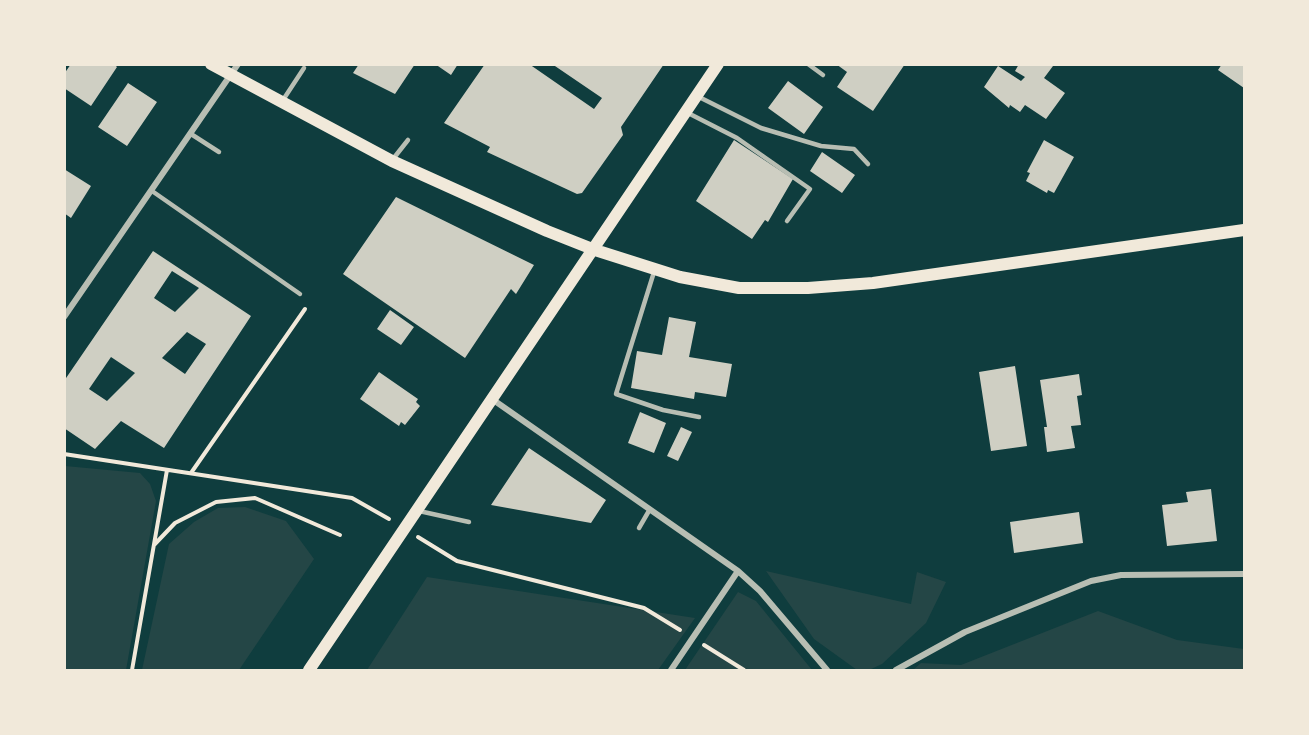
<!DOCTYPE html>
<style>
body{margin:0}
#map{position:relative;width:1309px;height:735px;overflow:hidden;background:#0f3d3e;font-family:"DejaVu Sans",sans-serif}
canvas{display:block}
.frame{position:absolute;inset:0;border:66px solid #f1e9da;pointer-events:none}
</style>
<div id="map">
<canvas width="1309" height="735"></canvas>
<div class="frame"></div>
</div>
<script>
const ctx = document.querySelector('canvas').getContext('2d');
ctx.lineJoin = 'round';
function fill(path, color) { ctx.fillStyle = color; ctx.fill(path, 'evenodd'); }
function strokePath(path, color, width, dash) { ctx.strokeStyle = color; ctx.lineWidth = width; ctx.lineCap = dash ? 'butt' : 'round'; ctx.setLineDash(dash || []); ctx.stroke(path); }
fill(new Path2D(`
 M65,466L140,473L150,484L156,501L126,670H65Z
 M245,507L286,521L314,559L239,670H142L169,544L194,522L218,508Z
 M766,571L911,604L917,572L946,582L926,623L882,664L869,670H857L814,639Z
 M427,577L695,618L658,670H367Z
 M738,592L756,601L812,670H685Z
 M1098,611L1177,640L1244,649V670H913L921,663L961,665Z`), '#244646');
fill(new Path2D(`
 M71,64H114L117,67L91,106L64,88V74Z
 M359,64H415L395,94L353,73Z
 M435,64H458L451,75Z
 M485,64H529L594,109L602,98L552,64H664L621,127L623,135L582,193L577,194L487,152L490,147L444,123Z
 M836,64H905L873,111L837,87L847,72Z
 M1019,64L1053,66L1044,78L1065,93L1046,119L1025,105L1020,112L1010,105L1009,108L984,87L998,66L1021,81L1025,77L1015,71Z
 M1222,64H1244V88L1218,70Z
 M788,81L823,107L804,134L768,108Z
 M128,83L157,102L127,146L98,127Z
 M734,140L793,179L768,222L765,220L752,239L696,201Z
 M1044,140L1074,157L1054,193L1048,190L1047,193L1026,181L1030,173L1027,172Z
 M822,152L855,175L842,193L810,171Z
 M64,169L91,186L71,218L64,213Z
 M396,197L534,265L516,294L511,289L465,358L343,274Z
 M153,251L251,316L164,448L121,421L95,449L64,428V381ZM172,271L199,288L175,312L154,298ZM187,332L206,344L185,374L162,358ZM111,357L135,373L107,401L89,389Z
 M390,310L414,327L401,345L377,329Z
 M669,317L696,322L689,357L732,364L726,397L695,392L694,399L631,388L637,351L662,355Z
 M1015,366L1027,446L991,451L979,372Z
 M379,372L418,399L416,402L420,406L405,425L401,422L399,426L360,399Z
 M1079,374L1082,395L1077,396L1081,425L1071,426L1075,448L1047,452L1044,427H1047L1040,380Z
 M640,412L666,423L654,453L628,443Z
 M681,427L692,432L678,461L667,456Z
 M529,448L606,500L591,523L491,505Z
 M1211,489L1217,541L1167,546L1162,505L1188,502L1186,492Z
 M1079,512L1083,543L1014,553L1010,522Z`), '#cfcfc3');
strokePath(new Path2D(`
 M64,454L352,498L389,519
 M191,473L305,309
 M418,537L457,561L644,608L680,630
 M154,545L175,523L216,502L255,498L340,535
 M704,645L744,670
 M132,670L167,470`), '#f1e9da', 4);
strokePath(new Path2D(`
 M808,64L823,75
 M699,97L761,128L821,146L854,149L868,164
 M283,100L304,68
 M688,113L737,138L810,189L787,221
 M191,134L219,152
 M393,159L408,140
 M152,191L300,294
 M654,272L616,394L663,410L699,417
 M419,511L469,522
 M639,528L650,509`), '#b8beb3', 4.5);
strokePath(new Path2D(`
 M64,317L238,64
 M492,399L738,571L760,591L827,670
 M671,670L738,571
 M896,670L965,632L1091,581L1121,575L1244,574`), '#b8beb3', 6);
strokePath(new Path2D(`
 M211,64L392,161L547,231L595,250L680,277L739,288H808L873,283L1244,230
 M309,670L718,64`), '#f1e9da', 12);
</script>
